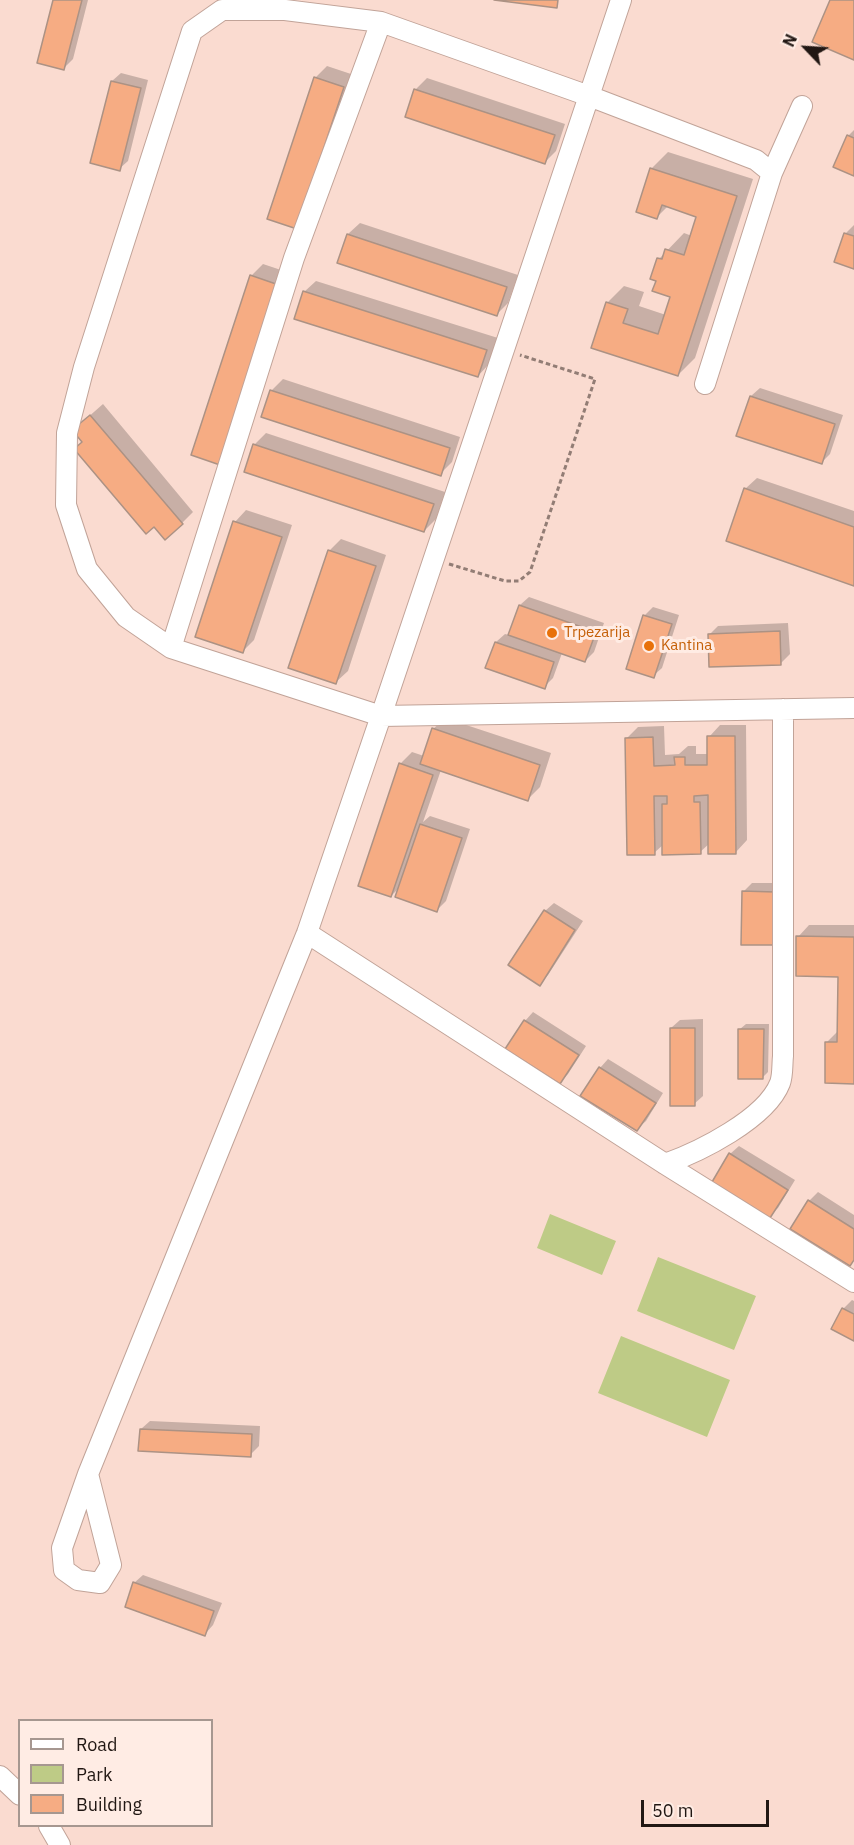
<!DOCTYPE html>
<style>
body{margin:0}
#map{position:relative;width:854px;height:1845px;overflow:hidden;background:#fadbd0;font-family:"IBM Plex Sans",sans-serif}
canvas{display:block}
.legend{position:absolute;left:18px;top:1719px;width:195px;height:108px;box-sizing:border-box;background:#ffece4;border:2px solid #a69790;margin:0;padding:8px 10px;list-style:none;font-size:18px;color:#211713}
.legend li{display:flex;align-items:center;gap:12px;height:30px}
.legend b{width:30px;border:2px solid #a69790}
.north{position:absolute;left:776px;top:18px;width:60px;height:60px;-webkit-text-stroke:4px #ffece4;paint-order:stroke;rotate:295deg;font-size:16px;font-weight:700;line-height:24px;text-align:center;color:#211713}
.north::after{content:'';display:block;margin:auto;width:21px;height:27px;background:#211713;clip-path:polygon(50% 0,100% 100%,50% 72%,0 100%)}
.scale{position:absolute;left:641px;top:1800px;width:128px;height:27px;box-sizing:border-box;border:3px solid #211713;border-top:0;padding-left:8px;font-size:18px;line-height:21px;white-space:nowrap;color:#211713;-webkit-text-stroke:4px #ffece4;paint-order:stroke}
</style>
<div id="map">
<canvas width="854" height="1845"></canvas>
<ul class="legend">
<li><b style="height:8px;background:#fff"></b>Road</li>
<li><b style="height:16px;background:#becb86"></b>Park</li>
<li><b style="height:16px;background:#f6ac83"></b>Building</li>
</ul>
<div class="north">N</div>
<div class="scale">50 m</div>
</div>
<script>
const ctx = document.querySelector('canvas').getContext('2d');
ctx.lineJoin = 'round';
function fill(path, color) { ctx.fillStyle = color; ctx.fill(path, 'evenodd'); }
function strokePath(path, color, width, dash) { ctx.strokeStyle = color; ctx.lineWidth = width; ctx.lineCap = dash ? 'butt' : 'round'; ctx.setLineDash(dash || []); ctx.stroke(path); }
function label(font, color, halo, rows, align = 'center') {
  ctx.font = font + ' "IBM Plex Sans",sans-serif'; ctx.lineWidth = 6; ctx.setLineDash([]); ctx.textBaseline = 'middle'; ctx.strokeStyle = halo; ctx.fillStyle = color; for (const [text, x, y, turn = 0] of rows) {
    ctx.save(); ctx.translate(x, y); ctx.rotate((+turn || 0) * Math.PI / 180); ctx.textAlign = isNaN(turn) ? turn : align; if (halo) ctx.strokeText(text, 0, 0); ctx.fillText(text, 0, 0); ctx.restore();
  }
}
fill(new Path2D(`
 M550,1214L616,1241L602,1275L537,1248Z
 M658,1257L756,1296L734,1350L637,1311Z
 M621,1336L730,1380L707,1437L598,1393Z`), '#becb86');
fill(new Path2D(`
 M54,0H88L73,59L64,68Z
 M327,66L354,75L308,216L315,78Z
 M121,73L148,80L128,161L119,169L112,81Z
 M427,78L565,124L556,151L545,162L406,117L416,89Z
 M854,130V175L848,136Z
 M668,152L753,179L695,358L678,375L593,347L607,303L624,286L644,292L639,306L666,315L672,296L658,280L659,259L684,233L692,236L698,216L668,206L657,217L651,169Z
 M360,223L518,275L508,303L497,314L339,262L348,234Z
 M854,225V267L836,261L846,233Z
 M263,264L290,273L232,452L251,276Z
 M316,281L498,338L489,364L478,376L304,292Z
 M283,379L460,437L452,462L440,474L271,391Z
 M760,388L843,415L830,454L821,463L751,396Z
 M103,404L193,512L182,523L84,441L86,419Z
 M266,433L445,492L436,519L424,531L254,445Z
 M757,478L854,511V584L745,489Z
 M246,510L292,525L254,640L243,651L197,636L235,522Z
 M341,539L386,555L348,671L336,682L329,551Z
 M529,597L604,623L594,652L585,661L562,653L553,678L544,687L496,642L505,634L509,635L520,605Z
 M653,607L679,615L662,668L653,676L627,668L645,615Z
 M788,623L790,654L781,663L710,634L718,626Z
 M445,718L551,753L540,787L528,799L441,770L423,822L430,816L470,829L446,901L437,910L400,887L391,896L400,764L412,752L424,756L433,729Z
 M720,725H746L747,840L736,852L710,843L700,852L664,844L654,853L626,739L638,727L664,726L665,755L679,754L688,746H696V754H709V737Z
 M752,883H783L773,943L743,892Z
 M554,903L583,921L548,975L539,984L545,911Z
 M809,925H854V1082L826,1043L839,1030L840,975L798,937Z
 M533,1012L586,1046L568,1074L560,1082L525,1021Z
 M703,1019V1096L694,1104L671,1028L680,1020Z
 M746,1024H769L768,1072L762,1078L740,1029Z
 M608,1059L663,1093L646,1121L637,1129L600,1068Z
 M739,1146L795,1180L778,1208L769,1216L730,1154Z
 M818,1192L854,1215V1260L850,1264L809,1201Z
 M852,1300L854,1301V1339L843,1309Z
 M150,1421L260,1426L259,1446L250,1455L141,1429Z
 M143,1575L222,1603L213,1625L205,1634L134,1583Z`), '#0003');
const building = new Path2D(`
 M53,0H82L64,70L37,63Z
 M494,0H558L557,8Z
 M830,0H854V60L812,42Z
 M314,77L344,87L297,229L267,219Z
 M111,81L141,88L120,171L90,163Z
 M414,89L555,135L545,164L405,117Z
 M847,135L854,138V176L833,167Z
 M650,168L737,196L678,376L591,348L606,302L628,309L623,323L658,334L670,297L652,291L656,281L650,279L657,258L662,259L665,249L684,255L696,217L662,205L657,219L636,212Z
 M844,233L854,236V269L834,262Z
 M347,234L507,287L497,316L337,263Z
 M250,275L279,285L220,465L191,455Z
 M303,291L487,350L478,377L294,319Z
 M270,390L450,448L441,476L261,417Z
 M750,396L835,424L822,464L736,436Z
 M90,415L183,524L165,540L154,527L146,534L74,449L82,442L72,430Z
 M253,444L434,504L424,532L244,472Z
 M744,488L854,527V586L726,541Z
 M233,521L282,537L243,653L195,637Z
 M328,550L376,566L336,684L288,668Z
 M519,605L596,632L585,662L508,635Z
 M643,615L672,624L654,678L626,669Z
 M780,631L781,665L709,667L708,634Z
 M495,642L554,662L545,689L485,668Z
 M432,728L540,765L528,801L420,764Z
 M707,736H735L736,854H708V795L694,796V802H700L701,854L662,855V804H667V796H654L655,855H627L625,738L653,737L654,766L675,765L674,757H685V765H707Z
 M399,763L433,775L391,897L358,886Z
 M420,824L462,838L437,912L395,897Z
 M742,891L775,892L774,945H741Z
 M544,910L575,930L540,986L508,965Z
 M796,936L854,937V1084L825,1083V1042H837L838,977L796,976Z
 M524,1020L579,1055L560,1084L505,1049Z
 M670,1028H695V1106H670Z
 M738,1029H764L763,1079H738Z
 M599,1067L656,1103L637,1131L580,1096Z
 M729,1153L788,1190L770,1218L712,1182Z
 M808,1200L854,1229V1260L850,1266L790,1229Z
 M842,1308L854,1314V1341L831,1329Z
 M140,1429L252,1434L251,1457L138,1451Z
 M133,1582L214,1611L205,1636L125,1607Z`);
fill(building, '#f6ac83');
strokePath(building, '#ac9284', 1.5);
const minor = new Path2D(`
 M621,0L589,96L756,160L772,173L705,384
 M222,10H285L381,22L589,96L381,716L171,648L126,617L87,569L66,505L67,433L84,367L192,31Z
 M772,173L802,106
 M171,648L294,258L381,22
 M307,933L665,1164L854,1282
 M665,1164C699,1152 766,1119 780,1083C783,1075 782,1065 783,1056V709
 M88,1474L111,1565L100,1583L78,1580L64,1570L62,1548L88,1474L307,933L381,716L854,708
 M0,1776L20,1795
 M49,1826L60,1845`);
strokePath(minor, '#c1a398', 22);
strokePath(new Path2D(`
 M449,564L505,581H519L530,572L595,379L520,355`), '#927d75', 3, [4.5, 3]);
strokePath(minor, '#fff', 20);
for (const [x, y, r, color] of [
 [552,633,6,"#e8710a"],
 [649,646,6,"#e8710a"]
]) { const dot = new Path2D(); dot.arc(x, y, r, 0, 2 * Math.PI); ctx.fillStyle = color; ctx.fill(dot); strokePath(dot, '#ffece4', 2); }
label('15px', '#c56008', '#ffece4', [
 ["Trpezarija",564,633],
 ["Kantina",661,646]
], 'left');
</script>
